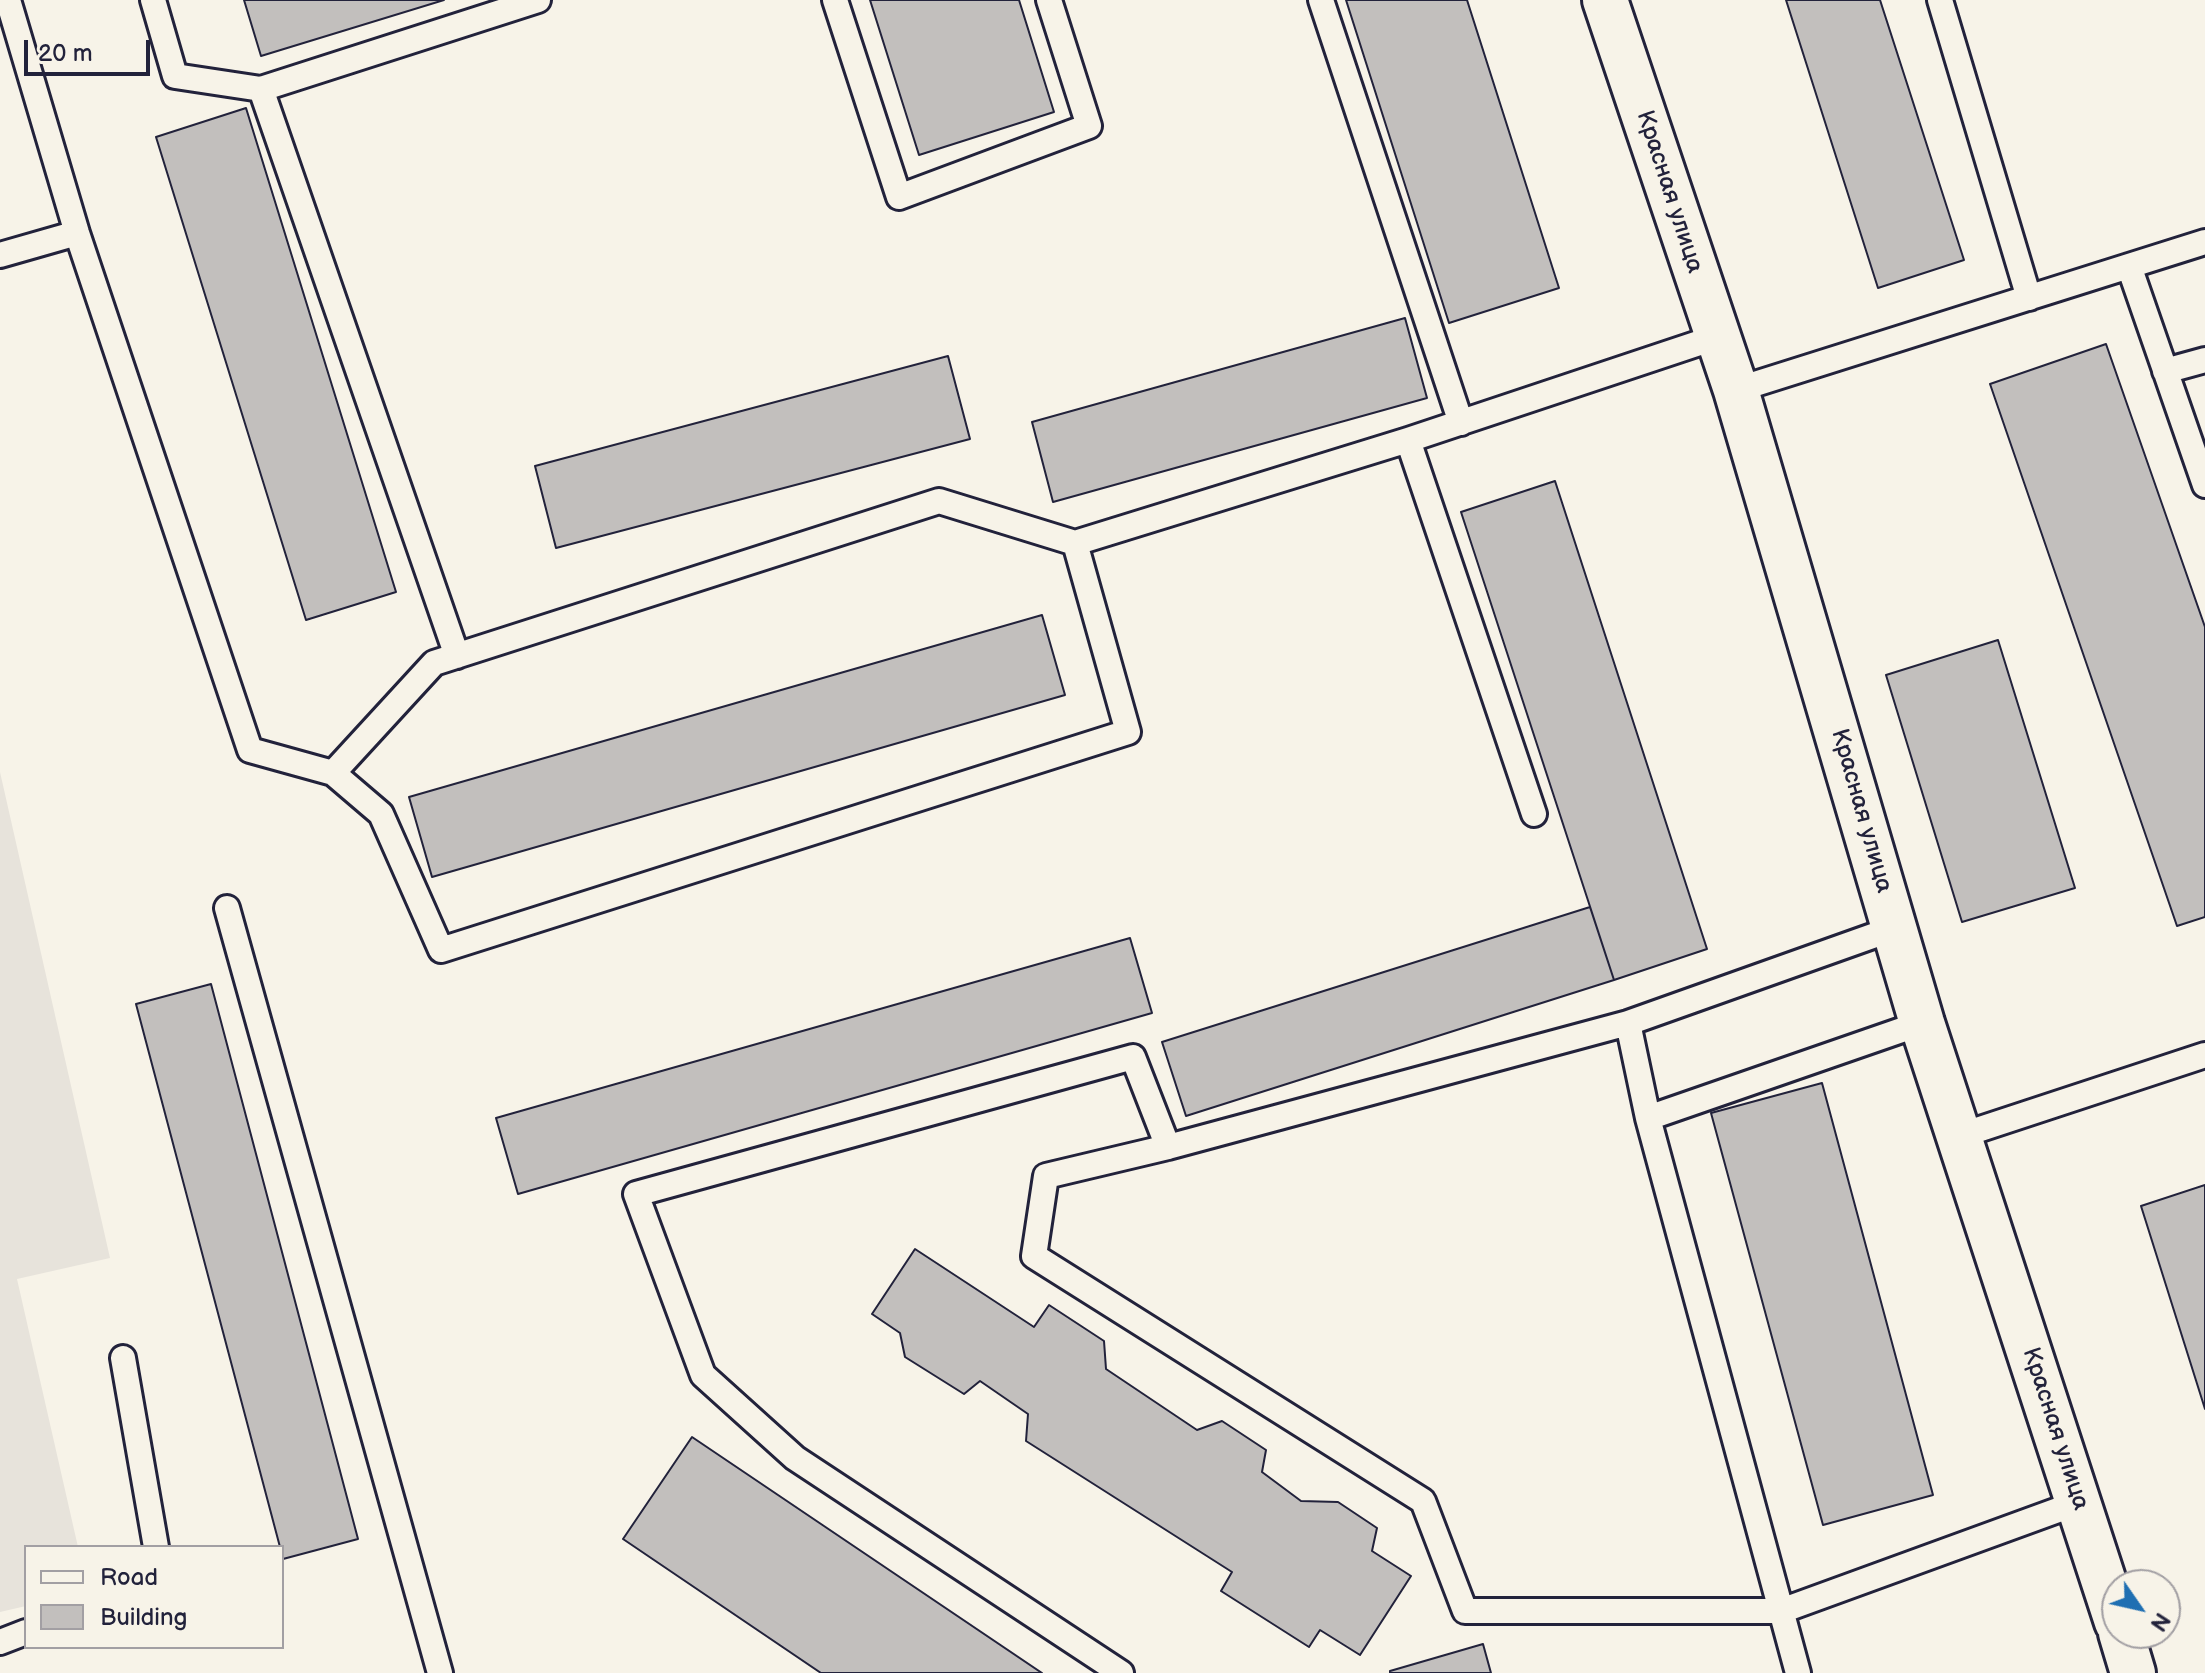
<!DOCTYPE html>
<meta charset="utf-8">
<style>
body{margin:0}
#map{position:relative;width:2205px;height:1673px;overflow:hidden;background:#f7f3e8;font-family:"Balsamiq Sans",sans-serif}
canvas{display:block}
.legend{position:absolute;left:24px;top:1545px;width:260px;height:104px;box-sizing:border-box;background:#f7f3e8;border:2px solid #a29fa3;margin:0;padding:10px 14px;list-style:none;font-size:24px;color:#22223b}
.legend li{display:flex;align-items:center;gap:16px;height:40px}
.legend b{width:40px;border:2px solid #a29fa3}
.north{position:absolute;left:2101px;top:1569px;width:80px;height:80px;box-sizing:border-box;background:#f7f3e8;border:2px solid #a29fa3;border-radius:50%;rotate:124deg;font-size:22px;font-weight:700;line-height:32px;text-align:center;color:#22223b}
.north::after{content:'';display:block;margin:auto;width:28px;height:36px;background:#1f6fb2;clip-path:polygon(50% 0,100% 100%,50% 72%,0 100%)}
.scale{position:absolute;left:24px;top:40px;width:126px;height:36px;box-sizing:border-box;border:4px solid #22223b;border-top:0;padding-left:10px;font-size:24px;line-height:28px;white-space:nowrap;color:#22223b;-webkit-text-stroke:6px #f7f3e8;paint-order:stroke}
</style>
<div id="map">
<canvas width="2205" height="1673"></canvas>
<ul class="legend">
<li><b style="height:10px;background:#f7f3e8"></b>Road</li>
<li><b style="height:22px;background:#c2bfbd"></b>Building</li>
</ul>
<div class="north">N</div>
<div class="scale">20 m</div>
</div>
<script>
const ctx = document.querySelector('canvas').getContext('2d');
ctx.lineJoin = 'round';
function fill(path, color) { ctx.fillStyle = color; ctx.fill(path, 'evenodd'); }
function strokePath(path, color, width, dash) { ctx.strokeStyle = color; ctx.lineWidth = width; ctx.lineCap = dash ? 'butt' : 'round'; ctx.setLineDash(dash || []); ctx.stroke(path); }
function label(font, color, halo, rows, align = 'center') {
  ctx.font = font + ' "Balsamiq Sans",sans-serif'; ctx.lineWidth = 6; ctx.setLineDash([]); ctx.textBaseline = 'middle'; ctx.strokeStyle = halo; ctx.fillStyle = color; for (const [text, x, y, turn = 0] of rows) {
    ctx.save(); ctx.translate(x, y); ctx.rotate((+turn || 0) * Math.PI / 180); ctx.textAlign = isNaN(turn) ? turn : align; if (halo) ctx.strokeText(text, 0, 0); ctx.fillText(text, 0, 0); ctx.restore();
  }
}
fill(new Path2D(`
 M0,772L110,1258L17,1279L78,1547H26V1606L0,1612Z`), '#e7e3db');
const building = new Path2D(`
 M244,0H444L261,56Z
 M870,0H1019L1054,112L919,155Z
 M1346,0H1467L1559,288L1449,323Z
 M1786,0H1880L1964,260L1878,288Z
 M246,108L396,592L306,620L156,137Z
 M1405,318L1427,398L1053,502L1032,422Z
 M2106,344L2205,627V917L2177,926L1990,384Z
 M948,356L970,439L556,548L535,466Z
 M1555,481L1707,949L1614,980L1461,512Z
 M1042,615L1065,695L432,877L409,797Z
 M1998,640L2075,888L1962,922L1886,675Z
 M1590,907L1614,980L1186,1116L1162,1042Z
 M1130,938L1152,1013L518,1194L496,1118Z
 M211,984L358,1539L283,1559L282,1547H280L136,1004Z
 M1822,1083L1933,1495L1823,1525L1711,1113Z
 M2205,1185V1409L2141,1206Z
 M915,1249L1034,1327L1049,1305L1104,1341L1106,1369L1197,1430L1222,1421L1266,1450L1262,1472L1301,1501L1338,1502L1377,1528L1372,1551L1411,1576L1360,1655L1320,1630L1309,1647L1221,1591L1232,1572L1026,1441L1028,1414L980,1381L964,1394L905,1357L900,1333L872,1314Z
 M692,1437L1042,1673H821L623,1539Z
 M1483,1644L1491,1673H1390V1671Z`);
fill(building, '#c2bfbd');
strokePath(building, '#22223b', 2);
const service = new Path2D(`
 M8,0L77,233L250,750L333,773
 M153,0L175,76L261,89
 M835,0L899,197L1089,126L1049,0
 M1321,0L1461,423
 M1940,0L2029,298
 M0,255L77,233
 M2129,266L2205,485
 M2165,371L2205,360
 M1736,390L2205,242
 M1408,440L1534,814
 M1075,543L1128,732L441,950L381,814L333,773L434,663L939,501L1075,543L1408,440L1717,337
 M457,656L261,89L538,0
 M227,908L440,1673
 M1895,928L1628,1023L1168,1147L1046,1176L1034,1256L1423,1501L1465,1611H1781L2080,1502
 M1628,1023L1648,1118
 M1959,1136L2205,1055
 M123,1358L156,1547
 M0,1642L26,1632
 M1121,1673L795,1458L703,1375L636,1194L1133,1057L1168,1147
 M1798,1673L1648,1118L1922,1023`);
const tertiary = new Path2D(`
 M1605,0L1736,390L1922,1023L2117,1622
 M2121,1633L2133,1673`);
strokePath(service, '#22223b', 30);
strokePath(tertiary, '#22223b', 50);
strokePath(service, '#f7f3e8', 24);
strokePath(tertiary, '#f7f3e8', 44);
label('24px', '#22223b', '#f7f3e8', [
 ["Красная улица",1669,192,72],
 ["Красная улица",1861,811,74],
 ["Красная улица",2055,1429,72]
]);
</script>
